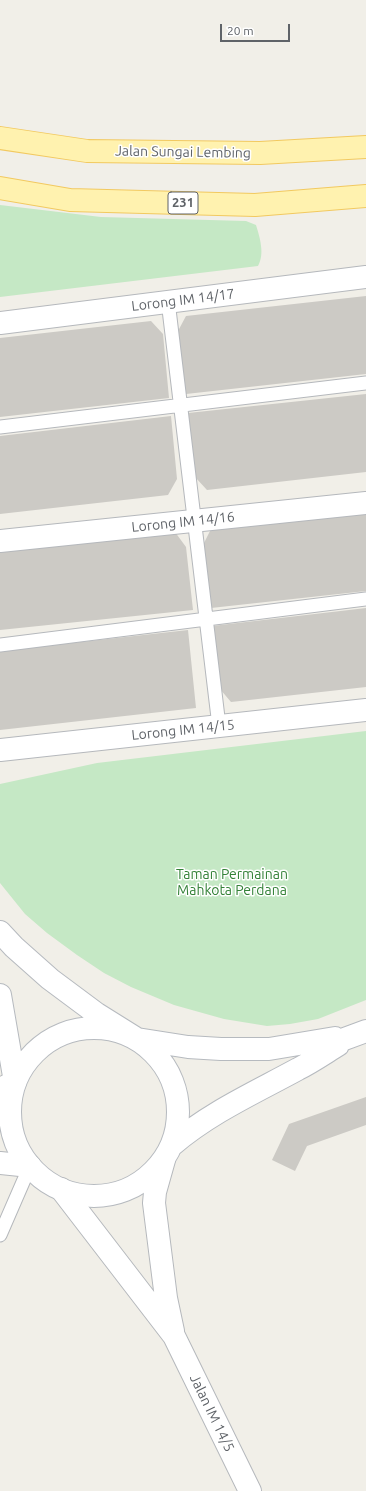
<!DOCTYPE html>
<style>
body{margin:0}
#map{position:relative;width:366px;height:1491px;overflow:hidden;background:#f1efe8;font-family:Ubuntu,sans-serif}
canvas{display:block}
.scale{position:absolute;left:220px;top:24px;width:70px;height:18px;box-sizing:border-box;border:2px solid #5f6368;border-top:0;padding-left:5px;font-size:12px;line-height:14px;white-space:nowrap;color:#5f6368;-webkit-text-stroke:3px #fff;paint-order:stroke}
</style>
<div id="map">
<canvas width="366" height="1491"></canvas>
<div class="scale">20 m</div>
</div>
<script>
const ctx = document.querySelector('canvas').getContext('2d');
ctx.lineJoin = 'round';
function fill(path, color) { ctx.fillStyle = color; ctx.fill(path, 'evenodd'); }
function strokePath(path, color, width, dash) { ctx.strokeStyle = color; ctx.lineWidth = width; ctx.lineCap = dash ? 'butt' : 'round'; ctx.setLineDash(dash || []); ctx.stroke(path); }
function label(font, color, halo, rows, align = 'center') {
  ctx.font = font + ' Ubuntu,sans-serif'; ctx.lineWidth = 3; ctx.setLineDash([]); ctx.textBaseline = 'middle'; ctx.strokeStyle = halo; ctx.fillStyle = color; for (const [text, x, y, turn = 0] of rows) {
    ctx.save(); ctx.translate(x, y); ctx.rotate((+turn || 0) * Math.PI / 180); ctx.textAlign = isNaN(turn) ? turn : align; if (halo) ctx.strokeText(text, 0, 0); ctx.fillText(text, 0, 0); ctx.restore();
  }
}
fill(new Path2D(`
 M0,205L101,217L246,221L256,225C260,238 265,254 258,266L0,297Z
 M366,731V1000L318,1019L290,1024L267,1026L224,1019L174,1005L131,987L104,973L77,955L47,933L25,914L0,883V784L97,763Z`), '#c5e8c5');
fill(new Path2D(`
 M366,296V374L186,394L178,331L186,316Z
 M151,321L163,334L169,398L0,417V338Z
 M366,394V472L207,490L195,477L188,413Z
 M171,416L177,479L168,495L0,514V436Z
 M366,512V591L211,608L203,545L211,529Z
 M175,532L186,547L193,610L0,630V551Z
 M366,608V687L231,702L220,689L212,626Z
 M188,630L196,708L0,730V651Z
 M366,1097V1125L307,1146L295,1171L272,1160L289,1124Z`), '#cccac5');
const lane = new Path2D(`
 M168,301L219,726
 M0,427L366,383
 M0,645L366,599
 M0,1235L30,1166`);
const street = new Path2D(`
 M0,323L366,277
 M0,541L366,503
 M0,750L366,710
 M0,1089L15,1082
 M164,1160L155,1192L154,1203L166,1298L173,1331
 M0,1163L30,1166
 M61,1189L174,1336L250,1491`);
const secondary = new Path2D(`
 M0,932L14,947L50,979L97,1014L137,1039L188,1047L221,1049H269L335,1038L339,1041
 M0,995L15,1082
 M10 1112a84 84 0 1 1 168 0a84 84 0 1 1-168 0Z
 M339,1041L366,1031
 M172,1145C211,1112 254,1093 298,1069C312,1062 325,1053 338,1045L339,1041`);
const primary = new Path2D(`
 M0,138L87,151L260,153L366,147
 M0,188L70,200L255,205L366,196`);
strokePath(lane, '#b5b8bc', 15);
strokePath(street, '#b5b8bc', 24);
strokePath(secondary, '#b6babf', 24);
strokePath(primary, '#f2c960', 24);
strokePath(lane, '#fff', 13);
strokePath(street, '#fff', 22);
strokePath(secondary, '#fff', 22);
strokePath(primary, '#fff2af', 22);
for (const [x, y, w] of [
 [183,203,30]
]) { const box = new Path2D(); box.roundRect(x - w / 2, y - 11, w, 22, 3); ctx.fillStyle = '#fff'; ctx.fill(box); strokePath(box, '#5f6368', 1); }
label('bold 13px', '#5f6368', null, [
 ["231",183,203]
]);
label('14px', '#5f6368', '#fff', [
 ["Jalan Sungai Lembing",183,152,1],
 ["Lorong IM 14/17",183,300,-7],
 ["Lorong IM 14/16",183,522,-6],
 ["Lorong IM 14/15",183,730,-6],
 ["Jalan IM 14/5",212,1413,64]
]);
label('14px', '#348238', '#fff', [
 ["Taman Permainan",232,874],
 ["Mahkota Perdana",232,890]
]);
</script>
